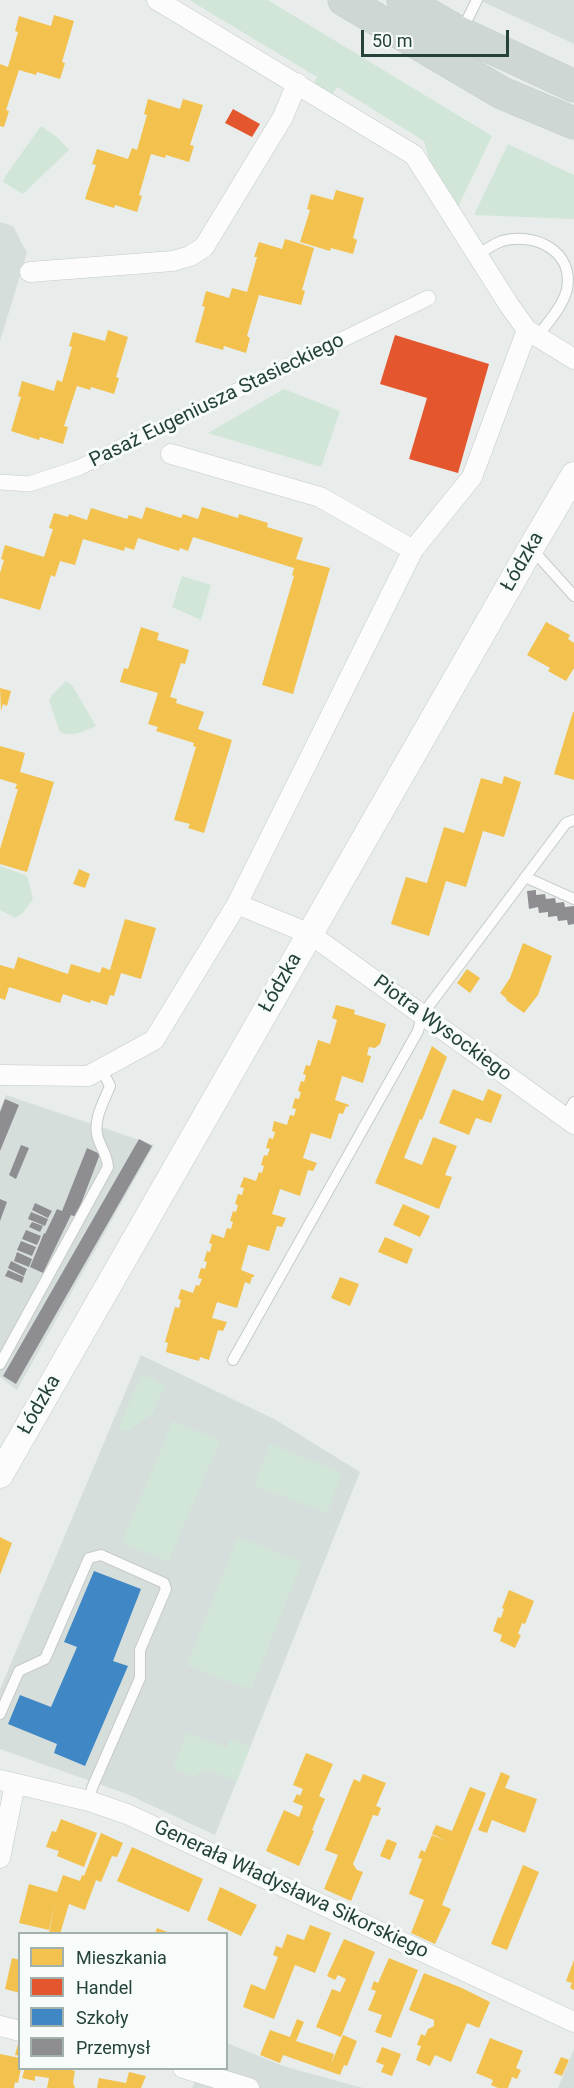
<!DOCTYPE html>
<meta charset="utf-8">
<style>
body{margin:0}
#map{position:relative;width:574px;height:2088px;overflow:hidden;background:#e8edeb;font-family:Roboto,sans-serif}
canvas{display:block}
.legend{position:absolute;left:18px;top:1932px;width:210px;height:138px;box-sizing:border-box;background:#f7fbf9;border:2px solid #a3b1ad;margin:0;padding:8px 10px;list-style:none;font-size:18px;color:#24423a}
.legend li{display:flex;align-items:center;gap:12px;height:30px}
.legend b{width:30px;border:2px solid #a3b1ad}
.scale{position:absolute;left:361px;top:30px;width:148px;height:27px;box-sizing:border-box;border:3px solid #24423a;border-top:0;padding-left:8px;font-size:18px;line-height:21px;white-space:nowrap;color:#24423a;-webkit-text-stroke:4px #f7fbf9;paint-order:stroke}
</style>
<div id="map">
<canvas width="574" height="2088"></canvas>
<ul class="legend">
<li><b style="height:16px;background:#f2c14e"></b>Mieszkania</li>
<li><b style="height:16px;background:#e4572e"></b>Handel</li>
<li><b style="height:16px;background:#3f88c5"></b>Szkoły</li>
<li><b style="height:16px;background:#8d8d92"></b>Przemysł</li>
</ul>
<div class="scale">50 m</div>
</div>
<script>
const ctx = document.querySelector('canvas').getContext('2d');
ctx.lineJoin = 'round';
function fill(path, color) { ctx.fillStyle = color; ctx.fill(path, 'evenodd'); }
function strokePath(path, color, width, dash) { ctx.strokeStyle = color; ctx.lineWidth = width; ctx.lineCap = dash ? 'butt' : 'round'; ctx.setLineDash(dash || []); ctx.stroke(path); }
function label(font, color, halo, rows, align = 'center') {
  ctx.font = font + ' Roboto,sans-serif'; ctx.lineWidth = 6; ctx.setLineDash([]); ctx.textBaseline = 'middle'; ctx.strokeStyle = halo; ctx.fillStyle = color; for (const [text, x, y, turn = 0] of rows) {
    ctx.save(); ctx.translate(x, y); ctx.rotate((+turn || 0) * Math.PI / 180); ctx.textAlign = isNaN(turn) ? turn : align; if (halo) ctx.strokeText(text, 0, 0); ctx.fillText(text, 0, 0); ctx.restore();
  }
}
fill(new Path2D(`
 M479,0H574V44Z
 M0,222L13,226L27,253L0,341Z
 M6,1095L154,1145L17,1390L0,1377V1110Z
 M141,1355L276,1420L360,1472L215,1835L127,1794L0,1749V1689Z
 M227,2043L283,2066L363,2088H192L200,2069L226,2068Z
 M574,2049V2088H558Z`), '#d6dedb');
fill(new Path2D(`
 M189,0H268L492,136L458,207L429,159L424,141L337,87L329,100L311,89L317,77Z
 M41,126L57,137L69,150L23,194L3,182L6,175Z
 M508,144L574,175V219L474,215Z
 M284,389L340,411L321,467L208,433Z
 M182,576L211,585L201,620L172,607Z
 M66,681L72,685L96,726C84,731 72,738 60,732L49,701L52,695Z
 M0,866L27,876L33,899L22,914L15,918L0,910Z
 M142,1374L165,1385L153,1413L128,1431L118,1428Z
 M173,1421L220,1441L168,1562L122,1542Z
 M270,1444L342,1473L327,1513L254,1485Z
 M238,1537L302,1562L251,1690L187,1665Z
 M187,1733L227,1748L231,1739L250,1747L237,1781L206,1769L194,1776L173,1769Z`), '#d1e6d8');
fill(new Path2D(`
 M54,15L74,21L62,62L65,63L60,79L37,72L36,75L19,70L6,110L9,111L4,127L0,126V64L8,67L18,32L15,31L19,16L51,26Z
 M148,99L180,109L183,99L203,105L190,145L194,146L189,162L166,155L165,158L151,154L139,195L142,196L137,212L115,205L114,208L85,199L96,165L92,164L97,149L128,159L132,148L137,150L147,115L144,114Z
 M336,190L364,198L353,238L357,240L353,254L331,248L330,251L300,242L310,210L307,209L311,194L333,200Z
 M285,239L314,248L302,290L305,291L301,305L259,295L247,336L250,338L246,353L224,346L223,350L195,342L205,307L202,306L206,291L229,298L232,288L247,292L257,257H254L259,242L282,249Z
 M108,330L128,337L116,377L119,378L114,394L91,387L90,390L77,386L64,426L68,427L63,444L40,437L39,440L11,431L21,397L18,396L22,381L54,391L57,380L62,382L72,347L69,346L73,332L105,341Z
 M146,507L181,518L183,514L198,519L202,507L238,518L239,514L268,523L267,527L303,538L296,559L330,568L293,694L262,685L294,576L292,575L294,568L193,537L188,551L180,548L179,551L138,538L134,550L125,547L124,551L83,539L75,565L60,561L55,577L51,575L40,610L0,598V573L4,560L1,559L5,545L44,557L53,529L49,528L54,513L68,517L69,514L87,520L91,508L127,519L129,515L142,519Z
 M546,622L570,635L568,639L574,643V668L566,681L548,671L550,668L527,655Z
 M141,627L159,633L157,640L189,650L185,664L181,663L170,697L177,699L176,703L204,712L198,729L232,740L204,833L188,828L190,824L174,820L196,747L193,746L194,743L156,731L158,727L148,724L158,693L120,682L124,668L128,669Z
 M0,688L11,691L7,706L3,704L1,711Z
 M573,712H574V780L554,774Z
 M0,746L25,753L20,772L54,782L27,872L0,864V849L18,789H15L17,784L0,779Z
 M504,776L521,782L504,837L483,831L466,887L446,881L429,936L391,924L406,877L427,883L444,827L464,833L481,778L502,784Z
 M79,869L90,874L85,888L73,884Z
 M125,919L156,928L141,979L121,973L114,996L110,995L107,1005L91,1000L90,1003L63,994L60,1003L9,987L5,1000L0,998V965L14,969L18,957L68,974L71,964L100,973L102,967L110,970Z
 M523,943L552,956L538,995L524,1013L506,1000L507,999L500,993L510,978Z
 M467,969L480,978L470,993L457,983Z
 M336,1005L355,1010L354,1014L386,1024L380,1044L375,1048L369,1047L367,1055L371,1056L363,1083L342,1076L335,1100L349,1105L348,1107L346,1106L343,1114L339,1113L331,1139L311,1133L303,1158L317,1163L313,1171L308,1170L300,1196L280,1189L272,1214L286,1218L282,1227L277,1226L269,1251L248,1245L241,1270L254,1275V1277H252L250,1284L245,1282L237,1308L217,1302L212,1318L227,1322L223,1331L218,1330L209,1360L200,1357L199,1361L166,1352L168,1343L165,1342L175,1307L179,1308L181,1300L178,1299L181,1289L193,1293L196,1285L199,1286L202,1279L198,1278L201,1268L205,1269L207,1262L204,1261L207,1251L210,1252L212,1244L209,1243L212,1234L224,1238L227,1228L231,1229L233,1222L230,1221L233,1211L236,1212L238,1205L235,1204L238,1194L242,1195L244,1188L240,1187L244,1177L256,1181L259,1172L262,1173L264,1166L261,1165L264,1155L267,1156L270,1149L266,1148L269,1138L273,1139L275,1132L272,1131L274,1121L287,1125L290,1115L294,1116L296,1109L292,1108L295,1098L299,1099L301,1092L298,1091L301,1081L304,1082L306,1075L303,1074L306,1065L310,1066L318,1040L330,1044L337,1020L332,1018Z
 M432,1046L447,1057L422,1120L420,1119L404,1158L422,1165L433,1137L457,1146L445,1175L452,1177L439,1209L375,1183Z
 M453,1089L483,1101L488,1089L502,1095L491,1123L476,1118L469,1135L439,1123Z
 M403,1204L430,1216L420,1237L393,1225Z
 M385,1237L413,1249L407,1264L378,1252Z
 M340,1277L359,1284L350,1306L331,1298Z
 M0,1537L12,1543L0,1575Z
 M509,1590L534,1601L525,1624L522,1623L518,1634L521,1635L515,1648L500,1641L502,1635L493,1631L498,1617L501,1618L504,1609L502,1608Z
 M306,1753L333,1764L319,1796L325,1799L312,1830L314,1831L299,1866L266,1851L284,1810L299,1817L303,1806L293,1802L297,1794L300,1796L303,1789L293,1785Z
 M501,1772L510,1776L505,1788L537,1799L525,1833L492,1820L487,1833L478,1830Z
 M363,1774L386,1783L376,1806L381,1808L378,1816L373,1815L353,1864L357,1870L363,1872L351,1901L324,1889L338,1855L325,1850L354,1779L360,1782Z
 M470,1787L486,1793L442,1905L451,1909L435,1944L411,1933L424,1900L409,1894L422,1859L418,1858L421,1850L425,1852L432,1835L448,1842L432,1834L436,1825L452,1831Z
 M61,1819L97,1833L84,1867L57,1856L59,1851L46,1847L52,1831L56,1832Z
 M101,1833L123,1843L117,1857L112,1856L101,1882L96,1880L85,1910L69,1904L60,1934L49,1933L55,1903L49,1930L19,1923L29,1884L57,1892L63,1875L80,1881L82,1875L84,1876Z
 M387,1839L397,1843L390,1860L380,1856Z
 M132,1847L203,1879L189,1912L117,1881Z
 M523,1865L539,1872L507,1950L491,1944Z
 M220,1887L257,1905L241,1936L207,1920Z
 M310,1925L331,1933L315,1973L295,1965L274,2019L243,2007L251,1984L265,1990L278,1957L273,1955L276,1946L282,1948L287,1934L304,1940Z
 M157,1928L170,1933V1934H155Z
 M344,1939L375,1952L341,2037L316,2027L332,1989L340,1992L346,1979L338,1975L335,1980L327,1976Z
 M12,1958L20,1960V1993L5,1989Z
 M389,1958L418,1970L391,2038L375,2032L382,2015L368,2010L376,1991L371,1989L374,1981L378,1983Z
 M574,1960V1990L570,1988L572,1983L566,1981Z
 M424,1973L462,1988L490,2002L479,2028L467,2023L451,2062L435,2055L430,2066L416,2060L421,2046L417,2045L421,2034L425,2036L428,2029L434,2026V2020L409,2010Z
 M297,2019L304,2022L296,2041L334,2054L331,2064L343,2035L357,2041L347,2066L344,2065L340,2075L283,2055L280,2063L260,2055L270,2030L290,2037Z
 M490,2038L523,2051L516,2068L521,2070L517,2079L512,2077L508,2088H498L491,2085L493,2080L476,2073Z
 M18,2044H20V2056L15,2055Z
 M382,2047L401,2054L392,2076L381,2072L384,2065L376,2062Z
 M0,2054L20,2058V2068H21L18,2083L15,2082L14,2088H0Z
 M561,2057L569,2060L562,2076L554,2073Z
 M25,2068H64L75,2071L73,2082L75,2088H47L49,2078L35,2076V2081L22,2078Z
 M129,2072L146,2076L141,2088H97L99,2078L126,2083Z`), '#f2c14e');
fill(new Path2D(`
 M233,109L260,124L252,137L225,123Z
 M395,335L489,364L458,473L409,459L427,398L380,384Z`), '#e4572e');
fill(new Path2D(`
 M94,1571L141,1589L113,1661L128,1666L85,1766L54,1753L57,1744L8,1724L20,1695L51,1707L77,1647L64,1642Z`), '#3f88c5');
fill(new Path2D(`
 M536,890V895L545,894L546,899L555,898L556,903L564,902L565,907L574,906V924L568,925L567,920L558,921L557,916L548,917V912L539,913L538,907L529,909L527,891Z
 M5,1099L19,1105L0,1151V1112Z
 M139,1139L152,1146L16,1384L3,1376Z
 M21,1145L29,1148L16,1179L9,1175Z
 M87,1148L100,1154L76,1217L71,1215L43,1273L30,1267L44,1233L45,1234L57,1209L62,1211Z
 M0,1199L7,1202L0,1221Z
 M35,1203L52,1211L48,1218L32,1210Z
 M31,1212L48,1219L45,1226L28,1219Z
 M32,1222L43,1226L40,1232L29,1227Z
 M26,1230L41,1236L37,1245L22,1239Z
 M21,1241L36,1247L32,1256L17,1250Z
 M17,1252L32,1259L29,1267L14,1261Z
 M11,1261L27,1269L24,1276L8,1268Z
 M8,1270L24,1277L22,1283L5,1276Z`), '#8d8d92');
const service = new Path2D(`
 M461,32L477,0
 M478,255C485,250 494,244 502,241C535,232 574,251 567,289C563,307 547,323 537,337
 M531,548L574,596
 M525,877L574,899
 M565,1117L574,1102
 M233,1360L418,1031L422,1015L566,823L574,820
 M0,1364L108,1167C107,1153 99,1146 97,1134C94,1118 104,1101 110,1086L101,1068
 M0,1714L19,1671L45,1659L89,1558L101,1555L164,1583L166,1589L140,1650V1678L92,1788L89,1801`);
const pedestrian = new Path2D(`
 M0,482L29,484L78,468L428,298`);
const minor = new Path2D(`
 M157,0L414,155L509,305L527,330L574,359
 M30,272L173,261L190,256L204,247L283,117L297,83
 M171,454L320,497L413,550
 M237,904L310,934L574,1124
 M0,1075L88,1076L154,1040L237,904L413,550L472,477L527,330
 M0,1780L89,1801L127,1814L574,2022
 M0,1858L15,1784
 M0,2026L20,2031
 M183,2068L249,2088`);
const tertiary = new Path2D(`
 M0,1475L531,548L574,475`);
const primary = new Path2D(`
 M344,0L502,93L574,123
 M403,0L460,33L574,86`);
strokePath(service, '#c5cac8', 12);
strokePath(pedestrian, '#c5cac8', 16);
strokePath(minor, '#c5cac8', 21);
strokePath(tertiary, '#c5cac8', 27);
strokePath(primary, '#c3ccc9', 33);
strokePath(service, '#fcfcfc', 10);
strokePath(pedestrian, '#fcfcfc', 15);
strokePath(minor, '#fcfcfc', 20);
strokePath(tertiary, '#fcfcfc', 26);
strokePath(primary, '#cfd7d5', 32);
label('20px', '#24423a', '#f7fbf9', [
 ["Pasaż Eugeniusza Stasieckiego",217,401,-26],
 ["Łódzka",523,562,-60],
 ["Łódzka",281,983,-60],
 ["Piotra Wysockiego",442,1029,36],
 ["Łódzka",40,1405,-60],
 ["Generała Władysława Sikorskiego",291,1890,25]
]);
</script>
